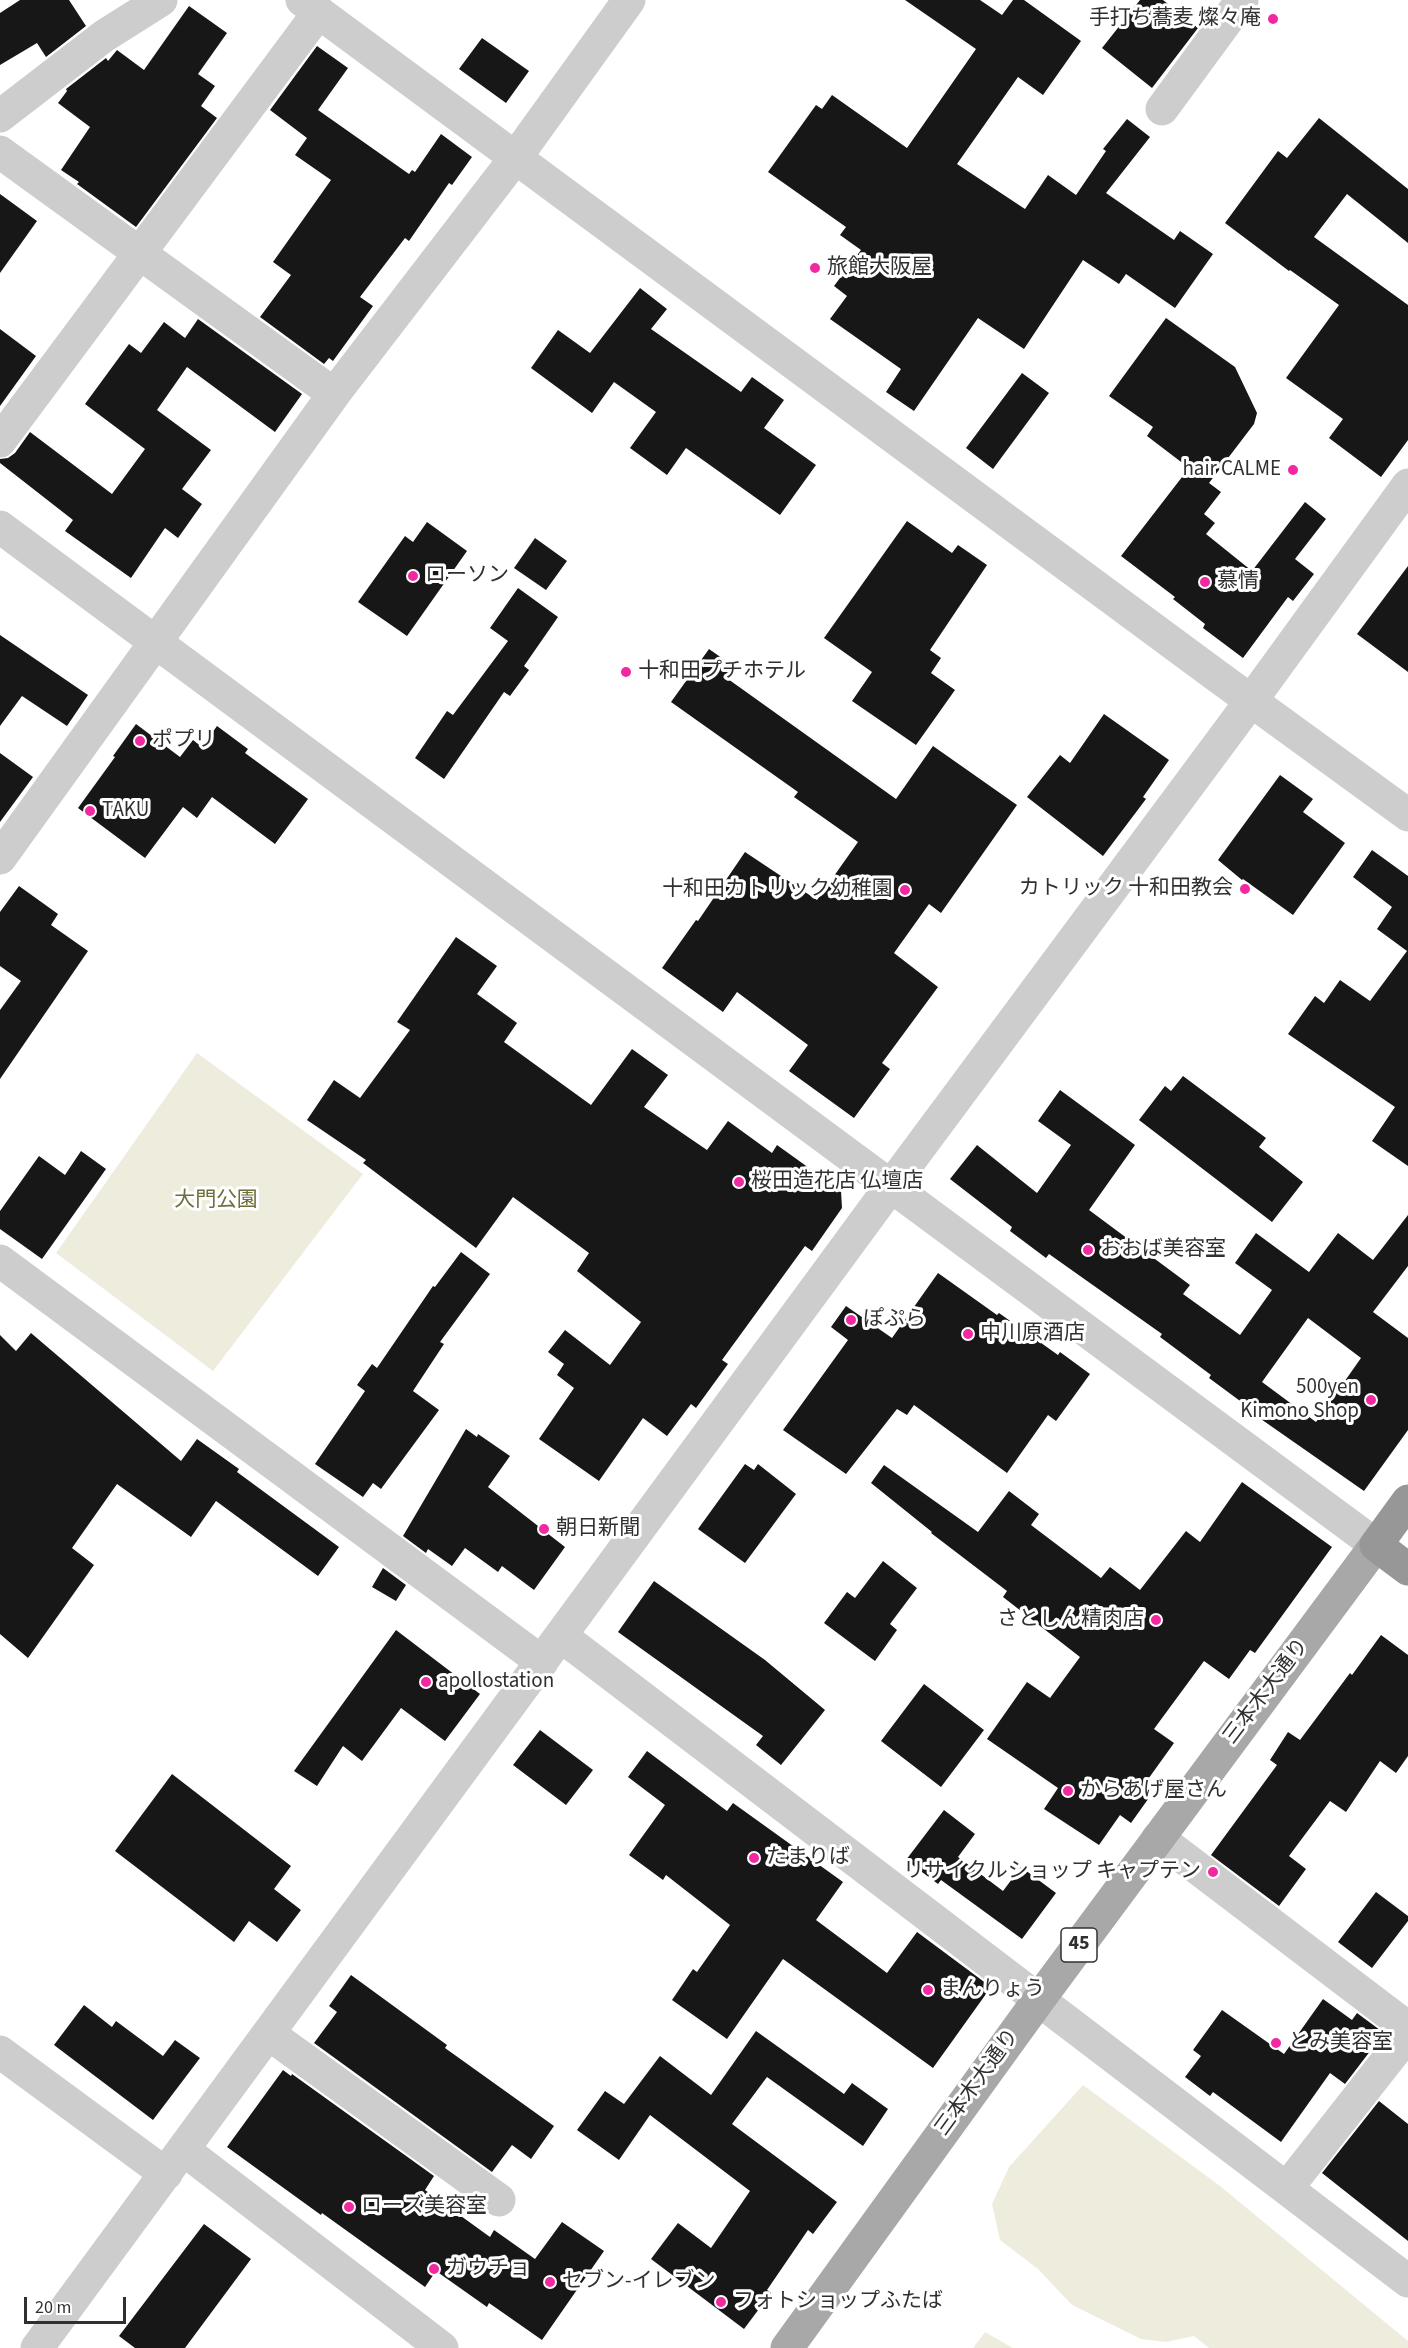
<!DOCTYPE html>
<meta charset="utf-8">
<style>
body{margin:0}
#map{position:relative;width:1408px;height:2348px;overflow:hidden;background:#fff;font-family:"Source Sans 3",sans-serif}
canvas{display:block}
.scale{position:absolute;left:24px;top:2297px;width:102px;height:27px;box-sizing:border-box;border:3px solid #303030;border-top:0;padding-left:8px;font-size:18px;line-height:21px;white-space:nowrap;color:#303030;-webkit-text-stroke:4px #fff;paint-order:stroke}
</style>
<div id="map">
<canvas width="1408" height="2348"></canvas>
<div class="scale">20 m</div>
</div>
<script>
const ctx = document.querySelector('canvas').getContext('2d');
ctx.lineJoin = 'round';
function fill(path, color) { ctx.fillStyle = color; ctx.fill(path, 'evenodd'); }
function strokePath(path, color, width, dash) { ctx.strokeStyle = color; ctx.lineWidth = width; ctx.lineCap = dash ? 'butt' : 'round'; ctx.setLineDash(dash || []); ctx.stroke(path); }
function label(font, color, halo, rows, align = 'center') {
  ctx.font = font + ' "Source Sans 3","Noto Sans JP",sans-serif'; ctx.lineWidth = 6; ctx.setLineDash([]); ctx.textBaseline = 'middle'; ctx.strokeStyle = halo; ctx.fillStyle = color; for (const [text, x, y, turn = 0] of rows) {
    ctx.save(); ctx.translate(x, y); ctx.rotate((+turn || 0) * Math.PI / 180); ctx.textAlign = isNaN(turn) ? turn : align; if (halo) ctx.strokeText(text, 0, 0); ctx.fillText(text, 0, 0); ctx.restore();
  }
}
fill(new Path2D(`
 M197,1053L363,1174L213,1371L56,1253Z
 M1083,2085L1220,2186L1408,2341V2348H1209L1194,2336L1166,2342L1141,2339L1072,2305L1038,2269L1000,2240L992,2204L1009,2167Z
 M985,2332L1013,2348H973Z`), '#eeeddd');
fill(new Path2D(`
 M20,0H69L86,26L46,57L37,43L0,65V13Z
 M905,0H980L1002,15L1013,0H1024L1081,41L1043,95L1018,77L957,164L1025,209L1048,175L1076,195L1106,151L1103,149L1127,119L1150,137L1106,193L1174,240L1180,231L1213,254L1175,308L1126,274L1119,284L1083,260L1024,349L978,318L914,411L886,392L901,369L830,319L847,296L834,286L861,250L840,235L846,227L768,172L816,105L822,109L832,95L907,148L976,49Z
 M1140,0H1163L1198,28L1152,88L1102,48Z
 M189,6L227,33L198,74L215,86L201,106L217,118L136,227L77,184L79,182L61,170L90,127L58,103L67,91L66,89L106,58L108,61L117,50L144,70Z
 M482,38L529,71L506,103L459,69Z
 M317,46L348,68L318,110L409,174L412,170L415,172L441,134L472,157L452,185L449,183L409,241L405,238L360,297L373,306L333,361L329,358L324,364L260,317L291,275L273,262L331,180L295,155L307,138L270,110Z
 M1319,118L1408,189V243L1347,194L1314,237L1408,305V440L1381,477L1329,438L1343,419L1286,378L1339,305L1290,270L1289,271L1225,223L1278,151L1287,158Z
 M0,194L37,221L0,273Z
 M640,288L667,309L651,329L741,392L752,377L784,400L764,428L816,465L780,515L686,448L667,475L630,448L656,412L614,382L592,413L531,368L558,330L590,353Z
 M1166,318L1235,367L1257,413L1254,424L1209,483L1221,492L1204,514L1215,523L1206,534L1252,571L1305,502L1326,519L1295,559L1314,574L1293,601L1288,597L1243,658L1203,628L1205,624L1173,599L1175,597L1121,556L1189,468L1147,436L1153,427L1109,396Z
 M198,319L302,394L275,432L187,367L157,410L211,450L182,489L202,504L178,538L165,528L131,578L65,531L73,520L0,463V459L8,458L15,453L30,432L112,494L145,449L85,404L129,344L141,353L164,322L185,338Z
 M0,329L36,356L0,406Z
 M1022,373L1049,393L993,469L966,448Z
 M907,521L952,553L958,545L987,565L930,650L941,658L931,673L955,690L916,745L852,701L872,672L824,638Z
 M427,522L467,551L407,636L358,602L405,536L413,542Z
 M535,538L567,561L546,590L514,568Z
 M1408,566V672L1357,634Z
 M518,588L558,617L524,666L529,670L510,696L504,692L444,779L415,758L447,711L453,715L508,641L490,628Z
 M0,635L88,695L67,726L22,696L0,726Z
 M709,649L736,668L728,679L896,799L933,746L1017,805L941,913L929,904L894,953L938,987L882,1063L890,1069L854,1118L789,1071L808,1045L737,992L723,1012L662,968L696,920L698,921L745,852L817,900L858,842L794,797L798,792L671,702Z
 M1104,714L1169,760L1143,797L1146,799L1103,856L1027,797L1060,755L1070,763Z
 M136,724L180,757L193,740L202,747L217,726L248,749L245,753L308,799L275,844L212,797L197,818L183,807L145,858L78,808L115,757L113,756Z
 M0,753L33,777L0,822Z
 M1280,775L1313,799L1303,812L1345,843L1293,915L1243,879L1242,880L1218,860Z
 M1372,850L1408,876V1166L1372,1141L1395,1107L1288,1034L1315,996L1324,1003L1340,980L1370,1001L1407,951L1377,929L1392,907L1353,877Z
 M19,886L58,914L51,925L88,951L0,1079V1010L21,981L0,966V912Z
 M456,937L497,966L477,994L517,1023L504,1042L591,1105L632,1049L668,1075L644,1107L707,1150L728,1121L772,1153L777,1145L841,1191L842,1208L812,1251L805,1246L722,1360L728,1364L696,1408L691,1404L667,1436L643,1418L599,1481L539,1439L574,1388L557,1375L564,1364L548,1352L565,1330L610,1365L641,1322L577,1271L589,1253L513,1197L476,1248L363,1163L366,1160L307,1120L334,1080L360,1098L410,1030L397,1022Z
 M1183,1076L1266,1138L1259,1147L1303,1182L1272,1222L1139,1120L1165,1086L1171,1091Z
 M1060,1090L1135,1145L1089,1210L1190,1285L1183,1294L1240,1335L1272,1290L1235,1263L1256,1233L1309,1272L1338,1233L1373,1260L1408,1215V1266L1373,1312L1408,1338V1430L1364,1491L1258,1417L1259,1415L1209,1378L1211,1375L1160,1337L1162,1334L1049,1254L1046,1258L1010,1231L1012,1227L950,1179L977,1145L1037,1193L1071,1145L1038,1121ZM1308,1318L1361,1358L1316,1422L1262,1382Z
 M81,1151L106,1169L42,1259L0,1229V1211L39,1156L65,1175Z
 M461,1252L490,1274L440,1342L444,1344L413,1391L439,1410L381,1489L373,1483L363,1497L315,1464L365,1391L357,1385L372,1364L377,1368L433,1286L435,1287Z
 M938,1273L997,1315L999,1313L1058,1355L1060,1352L1090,1374L1056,1421L1048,1415L1007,1473L914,1405L907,1415L897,1409L846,1474L783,1430L848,1340L831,1327L846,1306L892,1338Z
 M31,1333L181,1461L197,1439L239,1469L237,1472L339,1547L318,1576L216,1501L191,1537L117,1484L72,1548L94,1565L28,1658L0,1634V1335L16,1351Z
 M466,1429L477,1437L478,1434L510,1456L488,1487L565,1547L534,1590L502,1566L498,1572L465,1548L452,1566L428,1549L426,1553L403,1536Z
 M745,1464L754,1470L758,1464L796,1494L745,1563L698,1529Z
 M884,1465L978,1532L1009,1491L1039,1514L1031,1525L1101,1578L1110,1567L1140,1590L1186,1531L1200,1542L1242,1482L1332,1547L1255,1653L1250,1650L1229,1679L1204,1661L1154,1729L1174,1743L1141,1789L1151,1795L1131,1823L1120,1815L1099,1845L1044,1809L1058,1788L987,1739L1027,1682L1050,1698L1080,1657L1003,1597L1007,1591L931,1533L932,1532L871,1483Z
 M883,1561L917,1588L890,1624L897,1630L875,1661L824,1623L847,1592L855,1598Z
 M383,1568L406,1585L396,1601L372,1587Z
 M654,1581L765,1660L825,1710L781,1765L756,1745L763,1736L618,1632Z
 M396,1630L480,1694L445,1741L401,1708L362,1761L343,1746L317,1786L294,1771Z
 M1381,1635L1408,1655V1756L1396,1773L1380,1761L1346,1812L1330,1801L1289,1856L1306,1869L1279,1906L1211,1855L1277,1765L1270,1760L1288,1732L1300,1740L1350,1673L1352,1675Z
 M924,1684L984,1730L941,1787L881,1741Z
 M540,1730L593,1770L566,1805L513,1765Z
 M647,1751L727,1811L733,1803L843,1882L816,1920L887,1973L917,1932L991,1987L933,2068L783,1959L727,2039L672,2000L693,1969L697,1972L730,1925L666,1875L663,1880L629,1855L665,1805L628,1777Z
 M172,1774L291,1866L274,1889L301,1910L277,1942L249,1921L234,1942L115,1851Z
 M944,1810L975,1834L958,1857L1003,1891L1021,1867L1056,1893L1022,1939L941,1880L938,1884L906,1860Z
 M1376,1892L1408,1916V1921L1372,1968L1338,1942Z
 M351,1975L447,2045L445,2048L554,2126L531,2159L512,2145L492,2172L314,2043L337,2012L329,2006Z
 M1323,1999L1352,2020L1357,2013L1384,2033L1345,2084L1330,2073L1281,2142L1213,2092L1210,2096L1185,2077L1201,2056L1193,2050L1222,2010L1284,2054Z
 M84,2005L112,2027L116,2021L163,2056L175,2040L200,2058L153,2120L54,2045Z
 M756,2031L844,2094L852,2083L888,2109L863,2146L767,2077L732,2124L837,2202L813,2234L808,2230L767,2290L771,2293L744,2329L651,2259L678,2223L711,2248L750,2191L650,2115L619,2160L577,2130L605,2091L624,2104L660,2056L711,2095Z
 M283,2070L291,2076L292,2074L434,2176L425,2190L490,2237L494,2230L535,2259L562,2222L604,2251L542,2340L489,2303L487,2307L436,2271L425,2287L322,2213L321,2215L227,2147Z
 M1379,2101L1408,2124V2241L1322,2173Z
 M204,2224L251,2259L185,2348H135L119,2336Z`), '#171717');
strokePath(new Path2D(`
 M302,0L1217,676L1408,815
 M1162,109L1242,0
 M0,116L104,36L161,0
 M0,152L334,394
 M0,441L319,12
 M0,527L1376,1545
 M0,858L334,394L516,157L629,0
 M0,1261L542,1662
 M561,1636L1408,2281
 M1158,1838L1408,2028
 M269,2034L499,2200
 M0,2052L166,2174
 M184,2150L442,2348
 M1287,2188L1408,2034
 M37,2348L891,1186L1251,701L1408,485`), '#cdcdcd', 33);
strokePath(new Path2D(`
 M787,2348L1040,1998L1376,1545`), '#a8a8a8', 33);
strokePath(new Path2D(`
 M1408,1501L1376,1545L1408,1569`), '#979797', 33);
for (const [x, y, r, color] of [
 [1273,19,6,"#f1289f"],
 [815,268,6,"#f1289f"],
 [1293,470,6,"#f1289f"],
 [413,576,6,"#f1289f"],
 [1205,582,6,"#f1289f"],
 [626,672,6,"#f1289f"],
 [140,741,6,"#f1289f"],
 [90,811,6,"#f1289f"],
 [1245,889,6,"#f1289f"],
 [905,890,6,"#f1289f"],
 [739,1182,6,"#f1289f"],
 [1088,1250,6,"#f1289f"],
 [851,1320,6,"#f1289f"],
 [968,1334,6,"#f1289f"],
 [1371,1400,6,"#f1289f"],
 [544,1529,6,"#f1289f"],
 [1156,1620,6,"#f1289f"],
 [426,1682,6,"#f1289f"],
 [1068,1791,6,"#f1289f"],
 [754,1858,6,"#f1289f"],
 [1213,1872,6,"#f1289f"],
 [928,1990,6,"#f1289f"],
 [1276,2043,6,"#f1289f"],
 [349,2207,6,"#f1289f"],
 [434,2269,6,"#f1289f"],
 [550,2282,6,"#f1289f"],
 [721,2302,6,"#f1289f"]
]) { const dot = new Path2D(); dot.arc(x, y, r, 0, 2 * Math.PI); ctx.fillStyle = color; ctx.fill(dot); strokePath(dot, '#fff', 2); }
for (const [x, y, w] of [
 [1079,1945,36]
]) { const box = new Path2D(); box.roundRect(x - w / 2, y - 17, w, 34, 4.5); ctx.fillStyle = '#fff'; ctx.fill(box); strokePath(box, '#303030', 1.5); }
label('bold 20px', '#303030', null, [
 ["45",1079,1945]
]);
label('21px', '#303030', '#fff', [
 ["手打ち蕎麦 燦々庵",1261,19,"right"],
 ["旅館大阪屋",827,268],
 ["hair CALME",1281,470,"right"],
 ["ローソン",425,576],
 ["慕情",1217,582],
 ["十和田プチホテル",638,672],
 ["ポプリ",152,741],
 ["TAKU",102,811],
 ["カトリック 十和田教会",1233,889,"right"],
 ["十和田カトリック幼稚園",893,890,"right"],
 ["桜田造花店 仏壇店",751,1182],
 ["おおば美容室",1100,1250],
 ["ぽぷら",863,1320],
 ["中川原酒店",980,1334],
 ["500yen",1359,1388,"right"],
 ["Kimono Shop",1359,1412,"right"],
 ["朝日新聞",556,1529],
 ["さとしん精肉店",1144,1620,"right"],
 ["apollostation",438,1682],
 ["からあげ屋さん",1080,1791],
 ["たまりば",766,1858],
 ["リサイクルショップ キャプテン",1201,1872,"right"],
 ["まんりょう",940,1990],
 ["とみ美容室",1288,2043],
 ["ローズ美容室",361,2207],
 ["ガウチョ",446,2269],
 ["セブン-イレブン",562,2282],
 ["フォトショップふたば",733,2302]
], 'left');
label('21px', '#6e6f3a', '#fff', [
 ["大門公園",216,1201]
]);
label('21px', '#303030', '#fff', [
 ["三本木大通り",1267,1692,-53],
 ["三本木大通り",978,2083,-54]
]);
</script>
